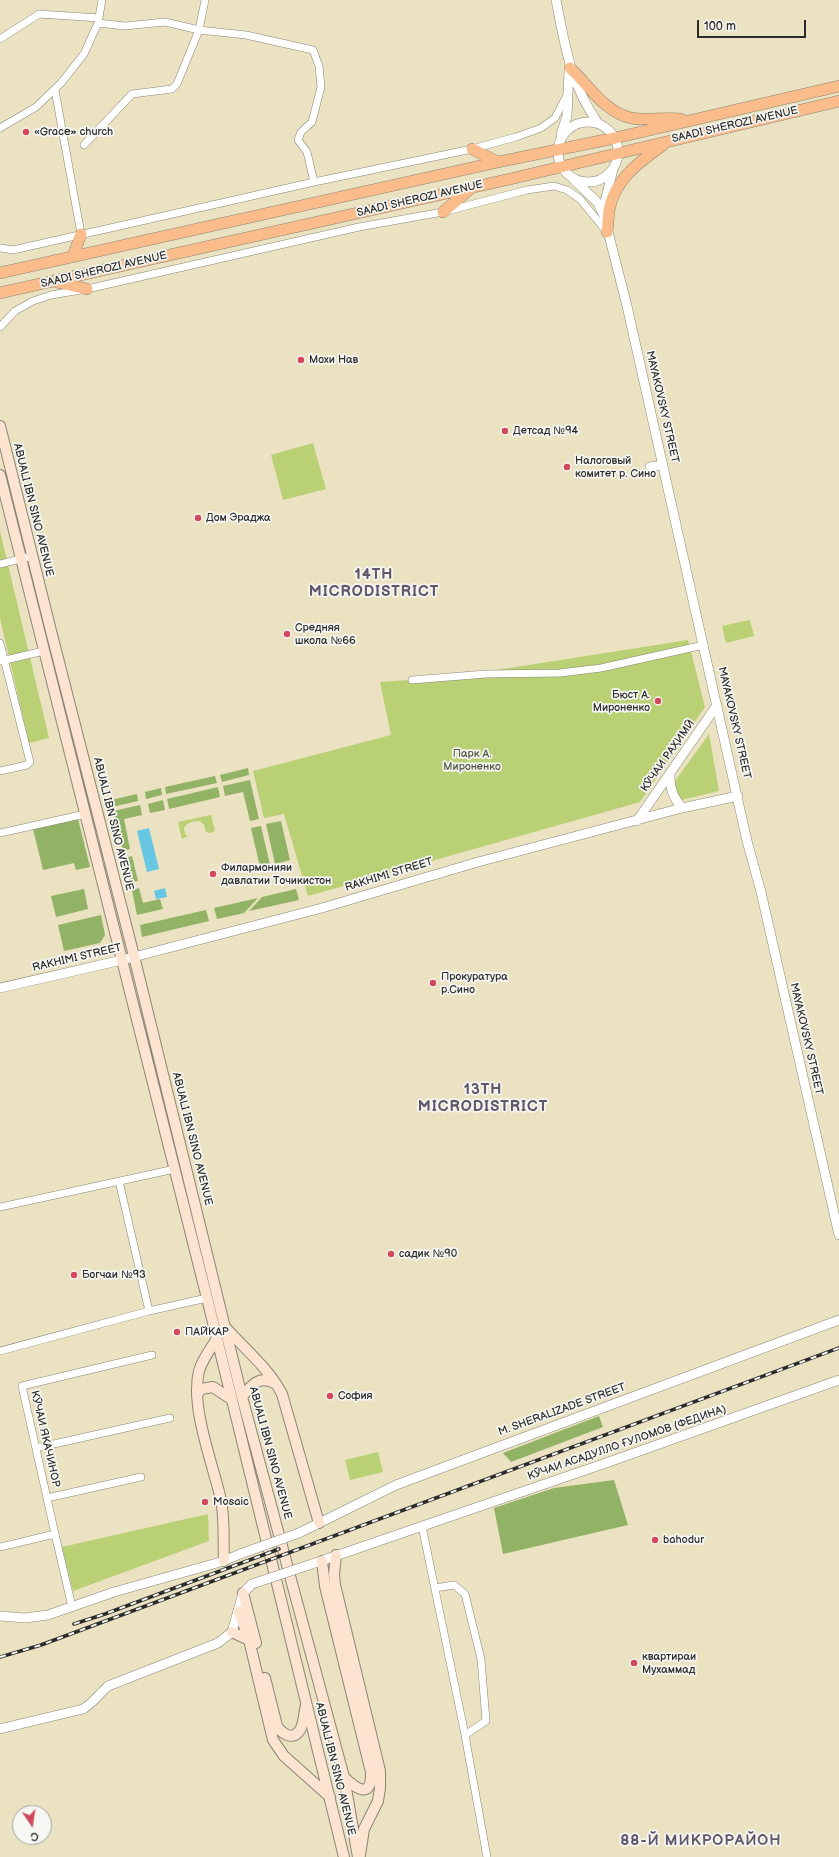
<!DOCTYPE html>
<meta charset="utf-8">
<style>
body{margin:0}
#map{position:relative;width:839px;height:1857px;overflow:hidden;background:#eae2c1;font-family:"Balsamiq Sans",sans-serif}
canvas{display:block}
.north{position:absolute;left:12px;top:1805px;width:40px;height:40px;box-sizing:border-box;background:#f6f6f2;border:1px solid #a5a5a2;border-radius:50%;rotate:167deg;font-size:11px;font-weight:700;line-height:16px;text-align:center;color:#2b2b2b}
.north::after{content:'';display:block;margin:auto;width:14px;height:18px;background:#d1495b;clip-path:polygon(50% 0,100% 100%,50% 72%,0 100%)}
.scale{position:absolute;left:697px;top:20px;width:109px;height:18px;box-sizing:border-box;border:2px solid #2b2b2b;border-top:0;padding-left:5px;font-size:12px;line-height:14px;white-space:nowrap;color:#2b2b2b;-webkit-text-stroke:3px #f6f6f2;paint-order:stroke}
</style>
<div id="map">
<canvas width="839" height="1857"></canvas>
<div class="north">С</div>
<div class="scale">100 m</div>
</div>
<script>
const ctx = document.querySelector('canvas').getContext('2d');
ctx.lineJoin = 'round';
function fill(path, color) { ctx.fillStyle = color; ctx.fill(path, 'evenodd'); }
function strokePath(path, color, width, dash) { ctx.strokeStyle = color; ctx.lineWidth = width; ctx.lineCap = dash ? 'butt' : 'round'; ctx.setLineDash(dash || []); ctx.stroke(path); }
function label(font, color, halo, rows, align = 'center') {
  ctx.font = font + ' "Balsamiq Sans",sans-serif'; ctx.lineWidth = 3.5; ctx.setLineDash([]); ctx.textBaseline = 'middle'; ctx.strokeStyle = halo; ctx.fillStyle = color; for (const [text, x, y, turn = 0] of rows) {
    ctx.save(); ctx.translate(x, y); ctx.rotate((+turn || 0) * Math.PI / 180); ctx.textAlign = isNaN(turn) ? turn : align; if (halo) ctx.strokeText(text, 0, 0); ctx.fillText(text, 0, 0); ctx.restore();
  }
}
fill(new Path2D(`
 M313,443L326,489L283,500L271,455Z
 M0,531L49,738L29,743L0,618Z
 M750,620L754,636L726,643L722,626Z
 M688,640L705,707L640,802L308,896L284,814L264,818L253,771L391,735L380,682L452,677Z
 M709,734L719,791L682,800L673,787L675,781Z
 M211,815L215,831L210,833L206,832L204,825L200,821C193,821 188,822 184,828L185,834L188,836L182,839L178,822Z
 M378,1452L383,1472L350,1480L345,1460Z
 M208,1514L209,1541L73,1591L62,1547Z`), '#b9d075');
fill(new Path2D(`
 M248,768L249,775L222,782L220,775Z
 M215,776L217,783L166,794L165,787Z
 M250,780L259,819L250,821L243,792L225,796L223,786Z
 M218,787L220,797L169,809L167,799Z
 M161,788L162,795L146,799L145,792Z
 M137,794L138,801L112,807L111,800Z
 M163,800L165,810L150,813L148,804Z
 M140,805L142,815L124,819L130,849L123,851L113,811Z
 M78,819L90,867L76,870L74,863L43,870L33,829Z
 M281,821L290,860L275,864L266,824Z
 M261,826L270,865L260,867L251,828Z
 M132,856L138,881L130,882L124,858Z
 M139,888L143,903L160,899L163,909L137,915L132,890Z
 M84,889L88,909L56,917L51,896Z
 M296,889L299,900L249,911L262,897Z
 M258,898L244,913L217,919L214,908Z
 M206,910L209,921L142,937L140,925Z
 M101,915L105,935L100,943L64,951L58,925Z
 M599,1416L603,1427L511,1462L503,1453Z
 M614,1480L628,1525L503,1554L494,1508L554,1488Z`), '#92b266');
fill(new Path2D(`
 M149,828L159,869L147,872L137,831Z
 M165,888L167,897L156,899L154,891Z`), '#66c6e4');
const minor = new Path2D(`
 M98,23L125,26L165,22L199,30L246,35L313,50L319,66L321,87L312,122L301,132L298,140L307,152L314,182
 M0,39L39,14L99,18
 M55,90L81,234
 M0,128L36,107L61,83L84,54L98,23L102,0
 M84,145L132,94L172,89L177,84L199,30L205,0
 M0,248L13,250L314,182L472,149L516,137L541,128L555,118L567,95
 M0,327L15,311L33,301L51,295L87,289L359,227L443,212L527,190L554,186L567,190L580,199L607,232
 M0,564L32,556
 M0,643L30,762L27,765L0,771
 M1,661L44,651
 M412,680L486,674L560,673L601,668L704,645
 M0,833L85,814
 M119,1181L149,1311
 M0,1207L175,1169
 M0,1351L149,1311L207,1298
 M36,1448L170,1418
 M47,1498L141,1477
 M422,1526L465,1735L487,1857
 M55,1534L72,1607
 M0,1547L55,1534L22,1386L152,1355
 M435,1588L454,1585L465,1594L481,1659L486,1721L465,1735`);
const tertiary = new Path2D(`
 M556,0C565,45 570,84 598,123
 M558 152a30 30 0 1 1 60 0a30 30 0 1 1-60 0Z
 M561,134L567,116L569,70
 M573,179L598,203L604,216L627,306L747,841L761,892L839,1235
 M604,215L605,202L613,169
 M650,467L663,465
 M670,775C670,789 673,797 682,808
 M637,821L717,705
 M0,988L122,960L322,908L478,862L682,808L738,796
 M299,1533L396,1485L839,1320
 M315,1563L606,1463L839,1380
 M0,1616L25,1618L48,1615L114,1592L224,1561L240,1554
 M0,1729L83,1709C93,1703 99,1694 108,1686L218,1643L232,1632L243,1593L252,1584`);
const secondary = new Path2D(`
 M0,426L50,627L134,956L242,1397L344,1777L358,1857
 M0,475L207,1298L344,1857
 M227,1329C246,1350 269,1369 282,1394L319,1523
 M217,1339C210,1349 202,1360 199,1371C190,1407 213,1464 221,1500C225,1520 223,1541 224,1561
 M197,1395L201,1389L213,1387L231,1399
 M242,1397C251,1385 260,1374 276,1384
 M336,1555L334,1574L335,1585L380,1771V1788L378,1801L364,1829L360,1855
 M322,1561L325,1586L371,1772C372,1799 357,1790 344,1777
 M243,1593L256,1643
 M239,1611L249,1640L273,1740L284,1756L330,1797
 M232,1632L249,1640
 M265,1678L277,1726C282,1734 293,1741 300,1730C304,1724 304,1712 306,1705`);
const primary = new Path2D(`
 M570,68C589,85 604,112 631,118C647,121 664,117 681,119
 M472,149L498,162
 M443,212L470,189
 M607,232C608,225 608,218 609,211C614,180 639,162 663,145
 M73,256L81,234
 M0,273L498,162L615,138L839,86
 M56,282L87,289
 M0,293L510,179L839,101`);
strokePath(minor, '#8a8676', 8);
strokePath(tertiary, '#8a8676', 10);
strokePath(secondary, '#8a8676', 12);
strokePath(primary, '#8a8676', 12);
strokePath(minor, '#fff', 7);
strokePath(tertiary, '#fff', 9);
strokePath(secondary, '#fde4d1', 10);
strokePath(primary, '#fabc8b', 11);
const rail = new Path2D(`
 M74,1624L105,1614L279,1549
 M0,1657L41,1645L839,1348`);
strokePath(rail, '#2b2b2b', 3.5);
strokePath(rail, '#f6f6f2', 2, [6]);
const tertiaryBridge = new Path2D(`
 M240,1554L299,1533
 M252,1584L312,1564`);
strokePath(tertiaryBridge, '#8a8676', 10, []);
strokePath(tertiaryBridge, '#fff', 9);
for (const [x, y, r, color] of [
 [26,132,4,"#d1495b"],
 [301,360,4,"#d1495b"],
 [505,431,4,"#d1495b"],
 [567,467,4,"#d1495b"],
 [198,518,4,"#d1495b"],
 [287,634,4,"#d1495b"],
 [658,701,4,"#d1495b"],
 [213,874,4,"#d1495b"],
 [433,983,4,"#d1495b"],
 [391,1254,4,"#d1495b"],
 [74,1275,4,"#d1495b"],
 [177,1332,4,"#d1495b"],
 [330,1396,4,"#d1495b"],
 [205,1502,4,"#d1495b"],
 [655,1540,4,"#d1495b"],
 [634,1663,4,"#d1495b"]
]) { const dot = new Path2D(); dot.arc(x, y, r, 0, 2 * Math.PI); ctx.fillStyle = color; ctx.fill(dot); strokePath(dot, '#f6f6f2', 1.5); }
label('11px', '#2b2b2b', '#f6f6f2', [
 ["SAADI SHEROZI AVENUE",735,125,-13],
 ["SAADI SHEROZI AVENUE",420,199,-13],
 ["SAADI SHEROZI AVENUE",104,270,-13],
 ["MAYAKOVSKY STREET",662,407,77],
 ["ABUALI IBN SINO AVENUE",33,510,76],
 ["MAYAKOVSKY STREET",734,723,77],
 ["КӮЧАИ РАҲИМӢ",668,756,-55],
 ["ABUALI IBN SINO AVENUE",113,824,76],
 ["RAKHIMI STREET",389,875,-17],
 ["RAKHIMI STREET",77,958,-13],
 ["MAYAKOVSKY STREET",806,1039,77],
 ["ABUALI IBN SINO AVENUE",192,1139,76],
 ["M. SHERALIZADE STREET",562,1410,-20],
 ["КӮЧАИ ЯКАЧИНОР",45,1439,77],
 ["КӮЧАИ АСАДУЛЛО ҒУЛОМОВ (ФЕДИНА)",627,1443,-19],
 ["ABUALI IBN SINO AVENUE",270,1453,75],
 ["ABUALI IBN SINO AVENUE",335,1769,76]
]);
label('11px', '#2b2b2b', '#f6f6f2', [
 ["«Grace» church",34,132],
 ["Мохи Нав",309,360],
 ["Детсад №94",513,431],
 ["Налоговый",575,461],
 ["комитет р. Сино",575,474],
 ["Дом Эраджа",206,518],
 ["Средняя",295,628],
 ["школа №66",295,641],
 ["Бюст А.",650,695,"right"],
 ["Мироненко",650,708,"right"],
 ["Филармонияи",221,868],
 ["давлатии Точикистон",221,881],
 ["Прокуратура",441,977],
 ["р.Сино",441,990],
 ["садик №90",399,1254],
 ["Богчаи №93",82,1275],
 ["ПАЙКАР",185,1332],
 ["София",338,1396],
 ["Mosaic",213,1502],
 ["bahodur",663,1540],
 ["квартираи",642,1657],
 ["Мухаммад",642,1670]
], 'left');
label('11px', '#4e543e', '#f6f6f2', [
 ["Парк А.",472,754],
 ["Мироненко",472,767]
]);
ctx.letterSpacing = '1px';
label('bold 15px', '#61576a', '#f6f6f2', [
 ["14TH",374,575],
 ["MICRODISTRICT",374,592],
 ["13TH",483,1090],
 ["MICRODISTRICT",483,1107],
 ["88-Й МИКРОРАЙОН",701,1841]
]);
ctx.letterSpacing = '0px';
</script>
